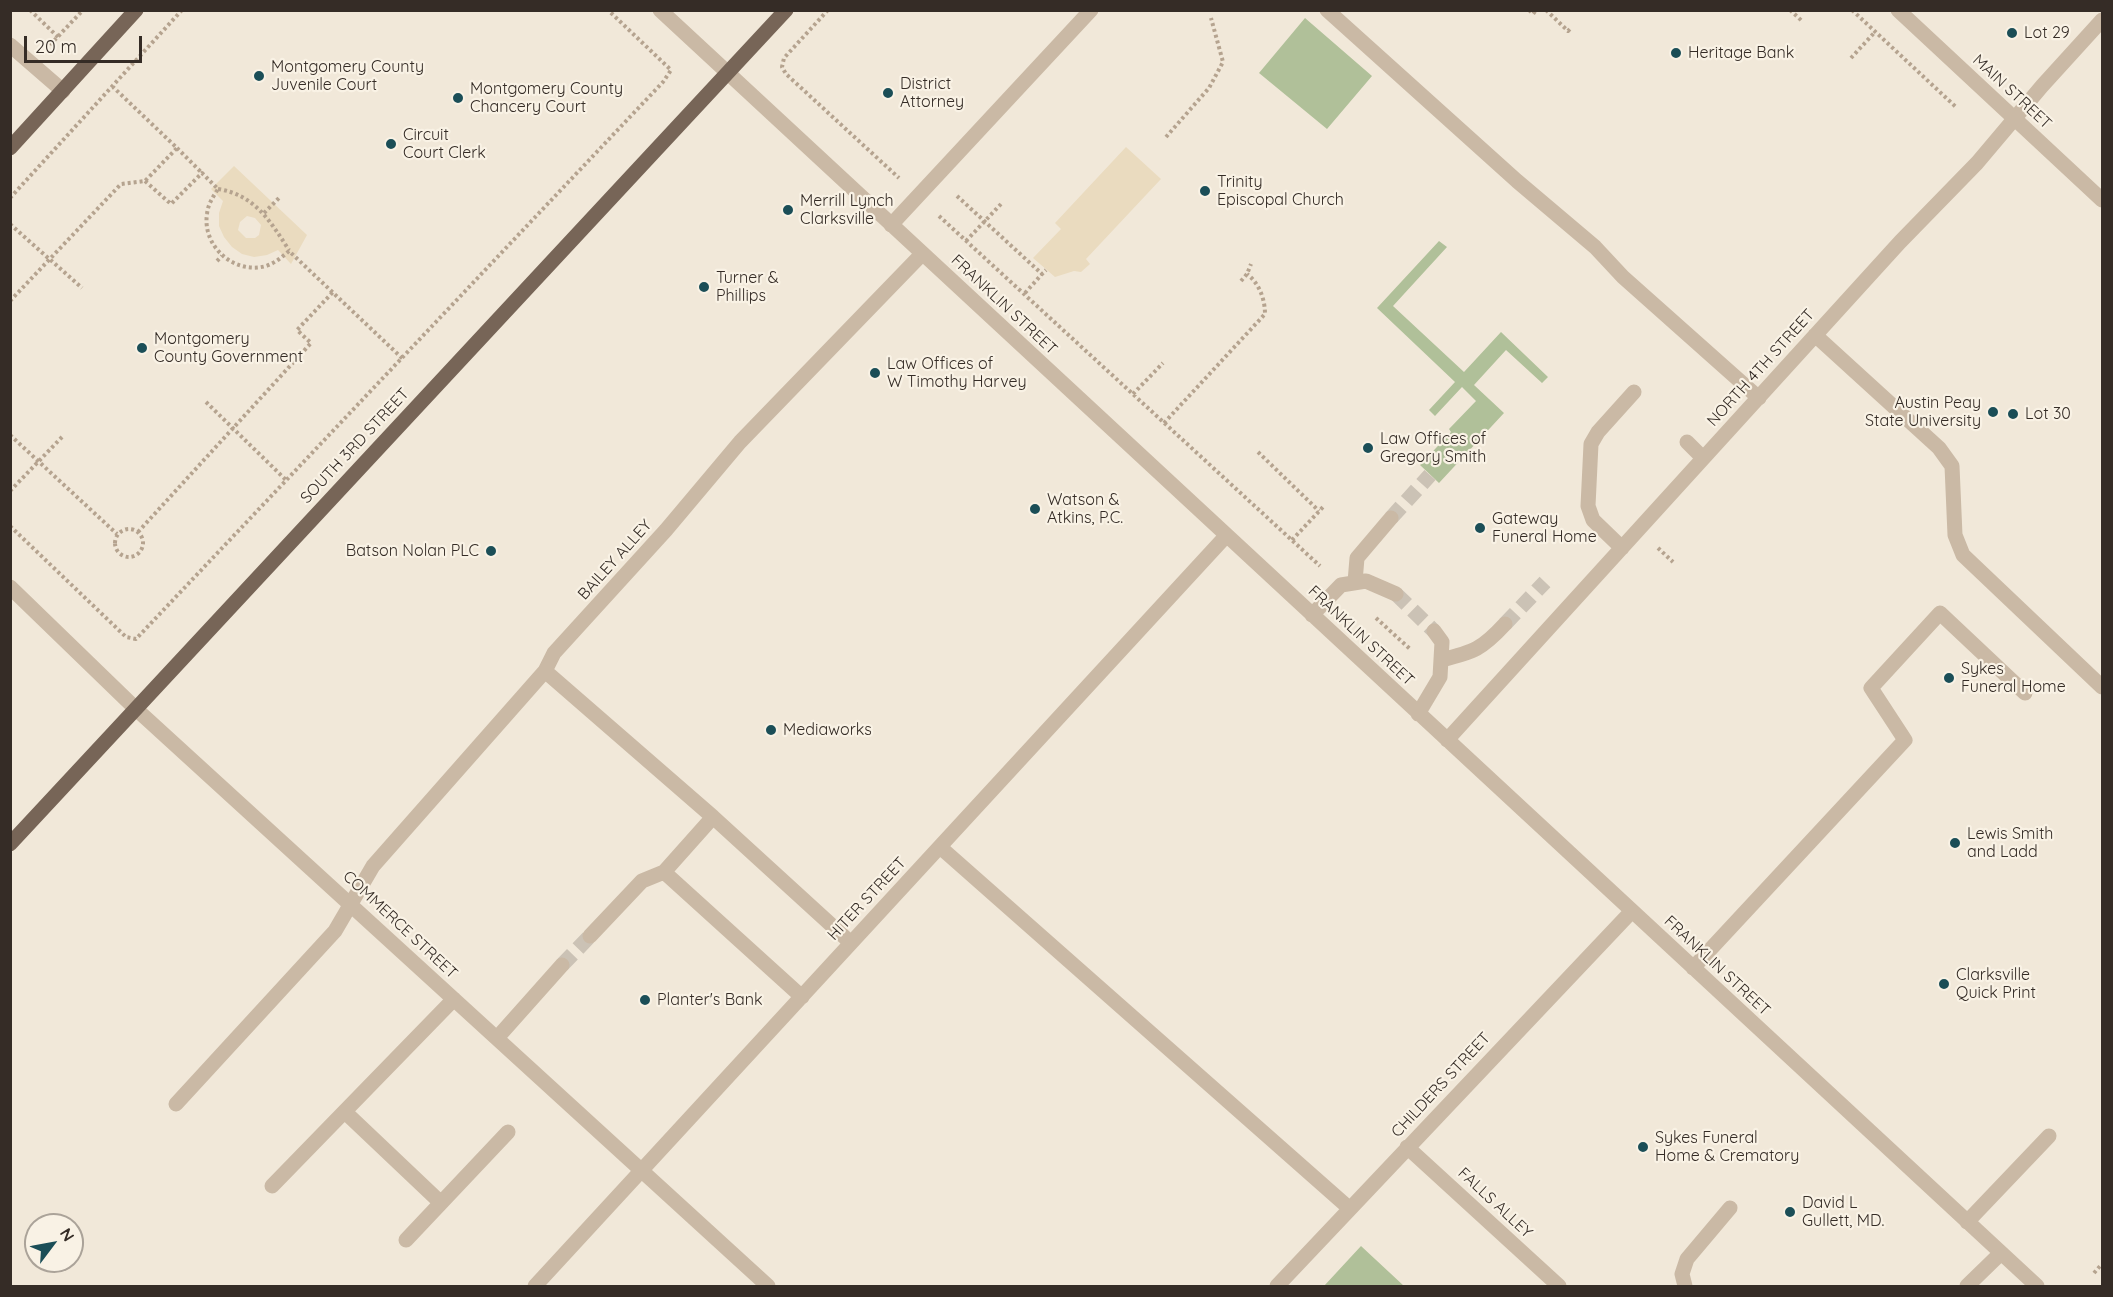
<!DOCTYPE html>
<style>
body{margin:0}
#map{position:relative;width:2113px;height:1297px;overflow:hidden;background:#f1e8d9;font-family:Quicksand,sans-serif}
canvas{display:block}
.frame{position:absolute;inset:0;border:12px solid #352c26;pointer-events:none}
.north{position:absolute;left:24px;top:1213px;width:60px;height:60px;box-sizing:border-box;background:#f9f2e5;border:2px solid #aba399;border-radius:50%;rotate:58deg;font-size:16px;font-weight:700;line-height:24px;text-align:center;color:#352c26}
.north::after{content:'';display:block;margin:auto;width:21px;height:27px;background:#1b4e57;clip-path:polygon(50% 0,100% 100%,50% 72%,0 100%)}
.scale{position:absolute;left:24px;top:36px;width:118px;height:27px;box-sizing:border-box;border:3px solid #352c26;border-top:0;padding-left:8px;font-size:18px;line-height:21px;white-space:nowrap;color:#352c26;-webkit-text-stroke:4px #f9f2e5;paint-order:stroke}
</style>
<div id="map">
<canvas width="2113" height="1297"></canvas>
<div class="frame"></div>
<div class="north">N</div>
<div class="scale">20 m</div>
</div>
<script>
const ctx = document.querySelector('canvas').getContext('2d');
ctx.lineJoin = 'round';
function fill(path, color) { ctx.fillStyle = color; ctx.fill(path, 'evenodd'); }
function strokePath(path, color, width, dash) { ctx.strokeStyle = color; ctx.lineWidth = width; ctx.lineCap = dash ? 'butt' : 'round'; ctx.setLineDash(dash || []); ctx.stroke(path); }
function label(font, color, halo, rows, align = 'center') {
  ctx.font = font + ' Quicksand,sans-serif'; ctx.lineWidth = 4.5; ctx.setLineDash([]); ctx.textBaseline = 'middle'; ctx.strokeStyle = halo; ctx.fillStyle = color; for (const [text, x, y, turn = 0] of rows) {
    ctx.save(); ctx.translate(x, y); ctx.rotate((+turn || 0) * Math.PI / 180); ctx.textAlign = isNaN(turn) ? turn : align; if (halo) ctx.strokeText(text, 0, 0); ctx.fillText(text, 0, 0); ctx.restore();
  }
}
fill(new Path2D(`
 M1305,18L1372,76L1327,129L1259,73Z
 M1439,241L1447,247L1393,306L1464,372L1501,332L1548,377L1542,383L1506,350L1474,385L1504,413L1439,483L1420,465L1451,432L1449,429L1476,401L1462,387L1435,416L1429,410L1455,382L1377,308Z
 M1361,1246L1404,1286H1324Z`), '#b0c099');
fill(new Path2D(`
 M1126,147L1161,179L1086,259L1090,264L1081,272L1074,271L1055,277L1033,258L1061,229L1055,223Z
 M234,166L307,235L291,264L278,250L267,255L254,257L242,254L232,247L224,237L219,226V213L223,201L211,189ZM247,216L255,218L261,225L259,235L255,238H246L238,230L240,222Z`), '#eadbbf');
strokePath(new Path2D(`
 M1391,518L1430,475
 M1396,594L1434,631
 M1505,624L1545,582
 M562,965L590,936`), '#cbc2b5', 15, [15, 8]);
strokePath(new Path2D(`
 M30,10L58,37
 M828,10L784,58L782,67L786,74L899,178
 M1529,10L1533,14L1536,10
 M1546,10L1568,31L1571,28
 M1790,10L1802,21
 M1852,10L1957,108
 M50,45L83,10
 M1851,58L1875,32
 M1166,137L1209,88L1223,62L1211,18
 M177,148L202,173
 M145,181L171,204L202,173L218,189C213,197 208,204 207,214C202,246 234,275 266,266C275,263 282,257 289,251L403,359
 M218,189C255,195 270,221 289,250
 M957,196L1042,274L1046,270
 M10,198L182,10
 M264,213L281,196
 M939,216L1320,566
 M10,224L82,288
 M966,241L1001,204
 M217,261L222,256
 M1241,281L1247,274L1251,264
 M1025,293L1042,274
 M10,301L121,184L145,181L177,148L113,87
 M1133,394L1163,363
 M206,402L287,481
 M1164,423L1265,314C1265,299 1259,283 1247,274
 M10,435L117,534
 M1258,452L1319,511
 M10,491L63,436
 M10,526L126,637L136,639L663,82L671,70L608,10
 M115 543a14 14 0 1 1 28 0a14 14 0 1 1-28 0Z
 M138,532L311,343L297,330L333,292
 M1292,540L1324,506
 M1658,548L1673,562
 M1376,618L1410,649
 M2094,1273L2101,1265`), '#b5a38f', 4, [3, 3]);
strokePath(new Path2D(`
 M660,10L2037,1286
 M1327,10L1517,181L1595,247L1623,277L1759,398
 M1898,10L2102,200
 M10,45L63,91
 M891,225L1091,10
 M1815,335L1939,448L1952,466L1955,535L1963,555L2102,687
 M1687,442L1703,458
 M1622,548L1593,520L1588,506L1591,444L1598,432L1634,392
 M1355,582L1357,558L1391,518
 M10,587L136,709L768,1286
 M1312,615L1341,585L1366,581L1396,594
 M1441,660C1474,652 1482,649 1505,624
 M545,671L713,817L851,943
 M1418,714L1440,677L1442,642L1434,631
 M1447,740L1900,242L1977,163L2042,86L2102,20
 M940,847L1349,1208
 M664,872L802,997
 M590,936L642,881L664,872L713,817
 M1693,968L1905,740L1871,688L1940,613L2025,693
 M497,1038L562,965
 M176,1104L335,931L373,866L545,671L554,653L666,530L740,442L922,254
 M345,1112L441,1203
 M1407,1147L1559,1286
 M272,1186L454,999
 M1967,1222L2049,1136
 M406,1240L508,1132
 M535,1286L1226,536
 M1277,1286L1632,911
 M1685,1286L1682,1274L1687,1259L1730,1208
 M1967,1286L2001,1253`), '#cab9a5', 15);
strokePath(new Path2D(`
 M10,148L136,10
 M10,844L786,10`), '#776557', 15);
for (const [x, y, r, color] of [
 [2012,33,6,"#1b4e57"],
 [1676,53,6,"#1b4e57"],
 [259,76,6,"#1b4e57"],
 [888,93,6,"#1b4e57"],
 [458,98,6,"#1b4e57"],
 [391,144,6,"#1b4e57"],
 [1205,191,6,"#1b4e57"],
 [788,210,6,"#1b4e57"],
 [704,287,6,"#1b4e57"],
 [142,348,6,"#1b4e57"],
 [875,373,6,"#1b4e57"],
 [1993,412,6,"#1b4e57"],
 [2013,414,6,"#1b4e57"],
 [1368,448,6,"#1b4e57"],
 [1035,509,6,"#1b4e57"],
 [1480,528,6,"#1b4e57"],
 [491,551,6,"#1b4e57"],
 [1949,678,6,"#1b4e57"],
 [771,730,6,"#1b4e57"],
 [1955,843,6,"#1b4e57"],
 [1944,984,6,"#1b4e57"],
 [645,1000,6,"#1b4e57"],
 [1643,1147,6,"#1b4e57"],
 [1790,1212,6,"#1b4e57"]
]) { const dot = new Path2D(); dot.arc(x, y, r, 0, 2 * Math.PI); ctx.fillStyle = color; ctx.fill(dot); strokePath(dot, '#f9f2e5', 2); }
label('16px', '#352c26', '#f9f2e5', [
 ["Lot 29",2024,33],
 ["Heritage Bank",1688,53],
 ["Montgomery County",271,67],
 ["Juvenile Court",271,85],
 ["District",900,84],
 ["Attorney",900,102],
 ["Montgomery County",470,89],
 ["Chancery Court",470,107],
 ["Circuit",403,135],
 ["Court Clerk",403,153],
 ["Trinity",1217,182],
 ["Episcopal Church",1217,200],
 ["Merrill Lynch",800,201],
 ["Clarksville",800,219],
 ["Turner &",716,278],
 ["Phillips",716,296],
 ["Montgomery",154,339],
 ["County Government",154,357],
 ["Law Offices of",887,364],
 ["W Timothy Harvey",887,382],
 ["Austin Peay",1981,403,"right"],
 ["State University",1981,421,"right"],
 ["Lot 30",2025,414],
 ["Law Offices of",1380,439],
 ["Gregory Smith",1380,457],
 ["Watson &",1047,500],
 ["Atkins, P.C.",1047,518],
 ["Gateway",1492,519],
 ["Funeral Home",1492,537],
 ["Batson Nolan PLC",479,551,"right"],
 ["Sykes",1961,669],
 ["Funeral Home",1961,687],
 ["Mediaworks",783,730],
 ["Lewis Smith",1967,834],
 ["and Ladd",1967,852],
 ["Clarksville",1956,975],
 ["Quick Print",1956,993],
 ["Planter's Bank",657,1000],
 ["Sykes Funeral",1655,1138],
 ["Home & Crematory",1655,1156],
 ["David L",1802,1203],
 ["Gullett, MD.",1802,1221]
], 'left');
label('16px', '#352c26', '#f9f2e5', [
 ["MAIN STREET",2012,92,43],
 ["FRANKLIN STREET",1004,305,43],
 ["NORTH 4TH STREET",1761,368,-48],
 ["SOUTH 3RD STREET",355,446,-47],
 ["BAILEY ALLEY",615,560,-48],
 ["FRANKLIN STREET",1361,636,43],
 ["HITER STREET",867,899,-47],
 ["COMMERCE STREET",400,925,43],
 ["FRANKLIN STREET",1717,966,43],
 ["CHILDERS STREET",1441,1085,-47],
 ["FALLS ALLEY",1495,1203,43]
]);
</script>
